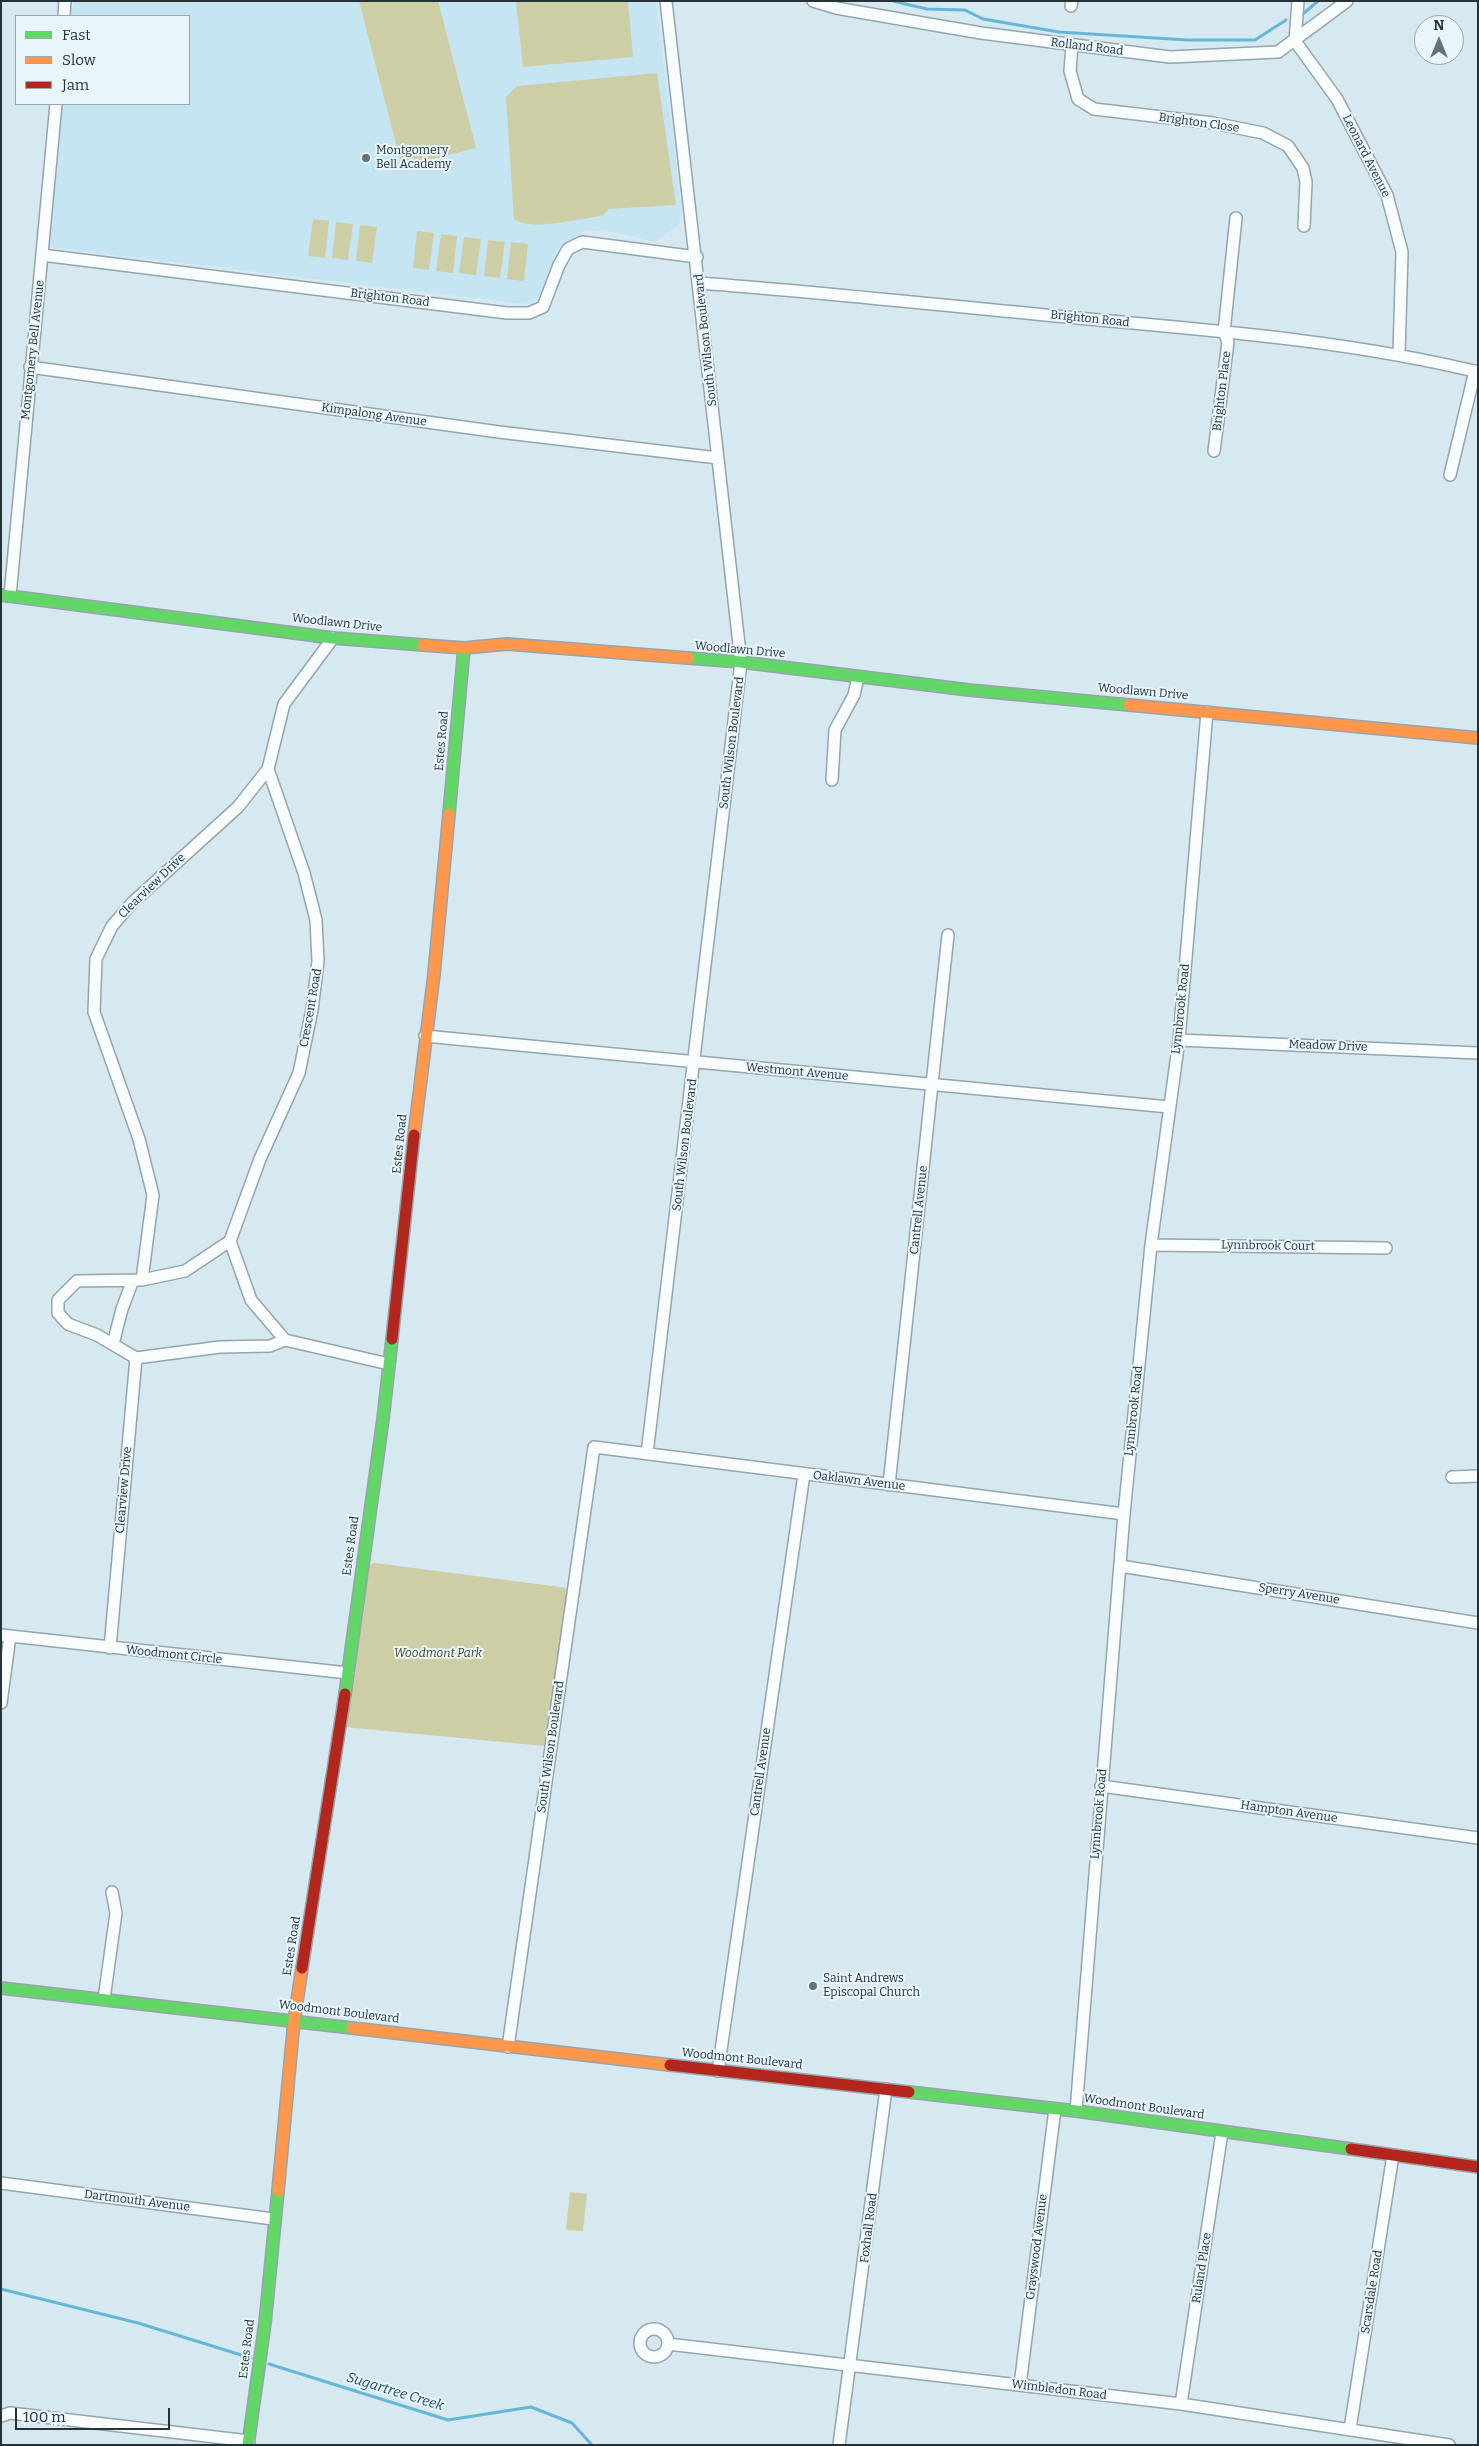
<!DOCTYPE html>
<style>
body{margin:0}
#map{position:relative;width:1479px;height:2446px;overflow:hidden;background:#d6e8f0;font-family:Bitter,serif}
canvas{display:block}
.frame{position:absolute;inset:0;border:2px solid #253238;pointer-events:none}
.legend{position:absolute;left:15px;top:15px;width:175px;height:90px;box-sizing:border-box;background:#e8f5fb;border:1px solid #9aa7ad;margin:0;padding:6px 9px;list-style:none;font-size:15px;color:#253238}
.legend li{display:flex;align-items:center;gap:10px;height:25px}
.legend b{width:25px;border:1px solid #9aa7ad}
.north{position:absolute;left:1414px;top:15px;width:50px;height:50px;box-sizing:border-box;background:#e8f5fb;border:1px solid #9aa7ad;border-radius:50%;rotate:0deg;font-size:14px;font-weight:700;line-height:20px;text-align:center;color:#253238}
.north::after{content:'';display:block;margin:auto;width:18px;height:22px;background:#637278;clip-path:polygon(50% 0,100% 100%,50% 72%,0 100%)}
.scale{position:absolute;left:15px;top:2408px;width:155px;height:22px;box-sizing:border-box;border:2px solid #253238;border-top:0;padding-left:6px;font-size:15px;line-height:18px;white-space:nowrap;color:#253238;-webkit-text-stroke:4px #e8f5fb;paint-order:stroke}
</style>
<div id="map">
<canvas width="1479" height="2446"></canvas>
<div class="frame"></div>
<ul class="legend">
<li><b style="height:6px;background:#63d668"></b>Fast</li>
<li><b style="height:6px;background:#ff974d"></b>Slow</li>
<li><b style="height:6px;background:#b3261e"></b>Jam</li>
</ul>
<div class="north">N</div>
<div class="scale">100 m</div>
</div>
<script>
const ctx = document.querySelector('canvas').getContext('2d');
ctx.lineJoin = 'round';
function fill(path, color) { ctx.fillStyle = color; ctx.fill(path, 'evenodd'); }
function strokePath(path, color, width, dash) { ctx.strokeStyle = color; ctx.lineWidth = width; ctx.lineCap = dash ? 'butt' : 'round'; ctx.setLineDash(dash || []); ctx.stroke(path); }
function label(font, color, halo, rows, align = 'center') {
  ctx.font = font + ' Bitter,serif'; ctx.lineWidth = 4; ctx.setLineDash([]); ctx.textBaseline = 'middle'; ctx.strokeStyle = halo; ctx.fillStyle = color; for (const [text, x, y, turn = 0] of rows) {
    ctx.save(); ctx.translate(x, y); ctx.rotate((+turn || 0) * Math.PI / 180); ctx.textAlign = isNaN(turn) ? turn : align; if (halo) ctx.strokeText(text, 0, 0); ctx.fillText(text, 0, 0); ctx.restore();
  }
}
fill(new Path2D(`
 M74,1H656L682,213L677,226L655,242L614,232L585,230L558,248L543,290L537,298L524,304L48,247L61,104H189V16H71Z`), '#c6e5f3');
fill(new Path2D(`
 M359,1H438L476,148L402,167Z
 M516,1H628L633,57L523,67Z
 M657,73L676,205L609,209L602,216C580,218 532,232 514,219L506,97L517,86Z
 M313,219L329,221L325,258L308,256Z
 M336,222L353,224L348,260L332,258Z
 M360,225L377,227L372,263L356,261Z
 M417,231L434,233L429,270L413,268Z
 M441,234L457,236L453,273L436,271Z
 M464,237L481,239L476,275L459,273Z
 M488,240L505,242L500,278L484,276Z
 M511,242L528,244L524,281L507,279Z
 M375,1563L568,1588L544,1746L345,1727L367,1565Z
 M570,2192L587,2194L583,2231L566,2230Z`), '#cdcea6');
strokePath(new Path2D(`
 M893,1L927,9L965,10L983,19L1059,32L1187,40H1255L1286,20
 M1304,13L1318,1
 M1,2289L138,2323L251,2358
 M269,2364L448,2420L531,2407L572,2423L592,2445`), '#66b7d6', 3);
const street = new Path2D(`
 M813,1L836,8L981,33L1170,57L1278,52L1347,1
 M1298,1L1295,41L1337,99L1387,195L1402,252L1399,354
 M1071,6L1072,1
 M64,16L65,1
 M1072,45L1070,71L1078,99L1094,109L1213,123L1263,133L1288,146L1303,168L1306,182L1304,226
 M42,255L507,313H529L543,307L559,265L568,249L582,242L697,257
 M700,283C830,293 959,307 1088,319C1218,331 1350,341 1478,372
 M30,367L499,432L718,458
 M1214,451L1228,342L1224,332L1236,218
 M1450,475L1475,371
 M10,596L56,104
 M268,769L304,873L316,920L318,961L312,1010L299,1073L260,1159L230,1241L251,1300L285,1340L389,1364
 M832,780L835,730L854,695L858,677
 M425,1036L1169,1107
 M1179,1040L1478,1053
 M1151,1245L1386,1248
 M142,1280L153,1195L139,1139L94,1012L96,959L112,926L132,903L238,807L268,769L284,704L333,638
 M113,1344L122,1309L133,1280
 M136,1358L97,1335L68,1324L58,1313V1300L77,1281L142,1280L185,1271L230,1241
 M136,1358L220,1347L270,1346L285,1340
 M647,1454L741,662L666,1
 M1452,1477L1478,1476
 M889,1485L948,935
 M1120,1566L1478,1623
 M1,1635L348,1673
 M110,1648L136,1358
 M1,1703L10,1636
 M1101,1786L1478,1838
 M104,1999L116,1913L112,1892
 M508,2047L594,1447L1124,1514
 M718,2071L804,1474
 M1076,2111L1124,1514L1151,1245L1179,1040L1207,712
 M1,2183L273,2219
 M640 2343a14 14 0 1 1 28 0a14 14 0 1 1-28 0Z
 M668,2344L1181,2404L1449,2445
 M1020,2385L1055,2109
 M1181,2404L1222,2132
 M1,2416L10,2413L249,2441
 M1350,2429L1393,2155
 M839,2445L886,2089`);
const fast = new Path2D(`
 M1,595L333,638L423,645
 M688,658L741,662L969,690L1129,705
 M449,814L464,648
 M345,1694L383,1419L392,1339
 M1,1988L352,2028
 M909,2092L1076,2111L1351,2149
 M248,2445L265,2323L278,2191`);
const slow = new Path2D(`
 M423,645L464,648L507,644L688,658
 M1129,705L1478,738
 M414,1135L434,974L449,814
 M352,2028L670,2065
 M278,2191L294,2021L302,1968`);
const jam = new Path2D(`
 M392,1339L414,1135
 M302,1968L345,1694
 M670,2065L909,2092
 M1351,2149L1478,2167`);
strokePath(street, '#96a4ab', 14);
strokePath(fast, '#96a4ab', 14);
strokePath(slow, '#96a4ab', 14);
strokePath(jam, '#96a4ab', 14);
strokePath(street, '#f9fcfd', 11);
strokePath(fast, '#63d668', 11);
strokePath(slow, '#ff974d', 11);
strokePath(jam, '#b3261e', 11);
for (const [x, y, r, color] of [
 [366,158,5,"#637278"],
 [813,1986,5,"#637278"]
]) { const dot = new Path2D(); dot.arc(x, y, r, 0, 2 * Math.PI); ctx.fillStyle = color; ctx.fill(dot); strokePath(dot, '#e8f5fb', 2); }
label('12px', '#253238', '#e8f5fb', [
 ["Rolland Road",1087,47,7],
 ["Brighton Close",1199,123,8],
 ["Leonard Avenue",1366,156,63],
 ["Brighton Road",390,298,7],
 ["Brighton Road",1090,319,6],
 ["South Wilson Boulevard",706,340,-96],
 ["Montgomery Bell Avenue",33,350,-84],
 ["Brighton Place",1222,391,-83],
 ["Kimpalong Avenue",374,415,8],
 ["Woodlawn Drive",337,623,6],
 ["Woodlawn Drive",740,650,5],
 ["Woodlawn Drive",1143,692,5],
 ["Estes Road",442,741,-85],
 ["South Wilson Boulevard",732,743,-83],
 ["Clearview Drive",152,886,-44],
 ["Crescent Road",311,1008,-80],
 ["Lynnbrook Road",1181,1009,-84],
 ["Meadow Drive",1328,1046,2],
 ["Westmont Avenue",797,1072,5],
 ["Estes Road",400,1144,-84],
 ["South Wilson Boulevard",685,1145,-83],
 ["Cantrell Avenue",919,1210,-84],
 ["Lynnbrook Court",1268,1246,1],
 ["Lynnbrook Road",1134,1411,-84],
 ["Oaklawn Avenue",859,1481,7],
 ["Clearview Drive",124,1490,-85],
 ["Estes Road",351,1546,-82],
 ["Sperry Avenue",1299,1594,9],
 ["Woodmont Circle",174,1655,6],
 ["South Wilson Boulevard",551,1747,-82],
 ["Cantrell Avenue",761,1772,-82],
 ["Hampton Avenue",1289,1812,8],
 ["Lynnbrook Road",1099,1814,-85],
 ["Estes Road",292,1946,-81],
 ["Woodmont Boulevard",339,2012,7],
 ["Woodmont Boulevard",742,2059,6],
 ["Woodmont Boulevard",1144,2107,8],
 ["Dartmouth Avenue",137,2201,7],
 ["Foxhall Road",869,2228,-83],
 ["Grayswood Avenue",1037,2247,-83],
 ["Ruland Place",1202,2268,-81],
 ["Scarsdale Road",1372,2292,-81],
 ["Estes Road",247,2349,-83],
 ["Wimbledon Road",1059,2390,7]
]);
label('12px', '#253238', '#e8f5fb', [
 ["Montgomery",376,151],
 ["Bell Academy",376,165],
 ["Saint Andrews",823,1979],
 ["Episcopal Church",823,1993]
], 'left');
label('italic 12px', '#4b441e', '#e8f5fb', [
 ["Woodmont Park",438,1654]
]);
label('italic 14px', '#214d5f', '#e8f5fb', [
 ["Sugartree Creek",395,2392,17]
]);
</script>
